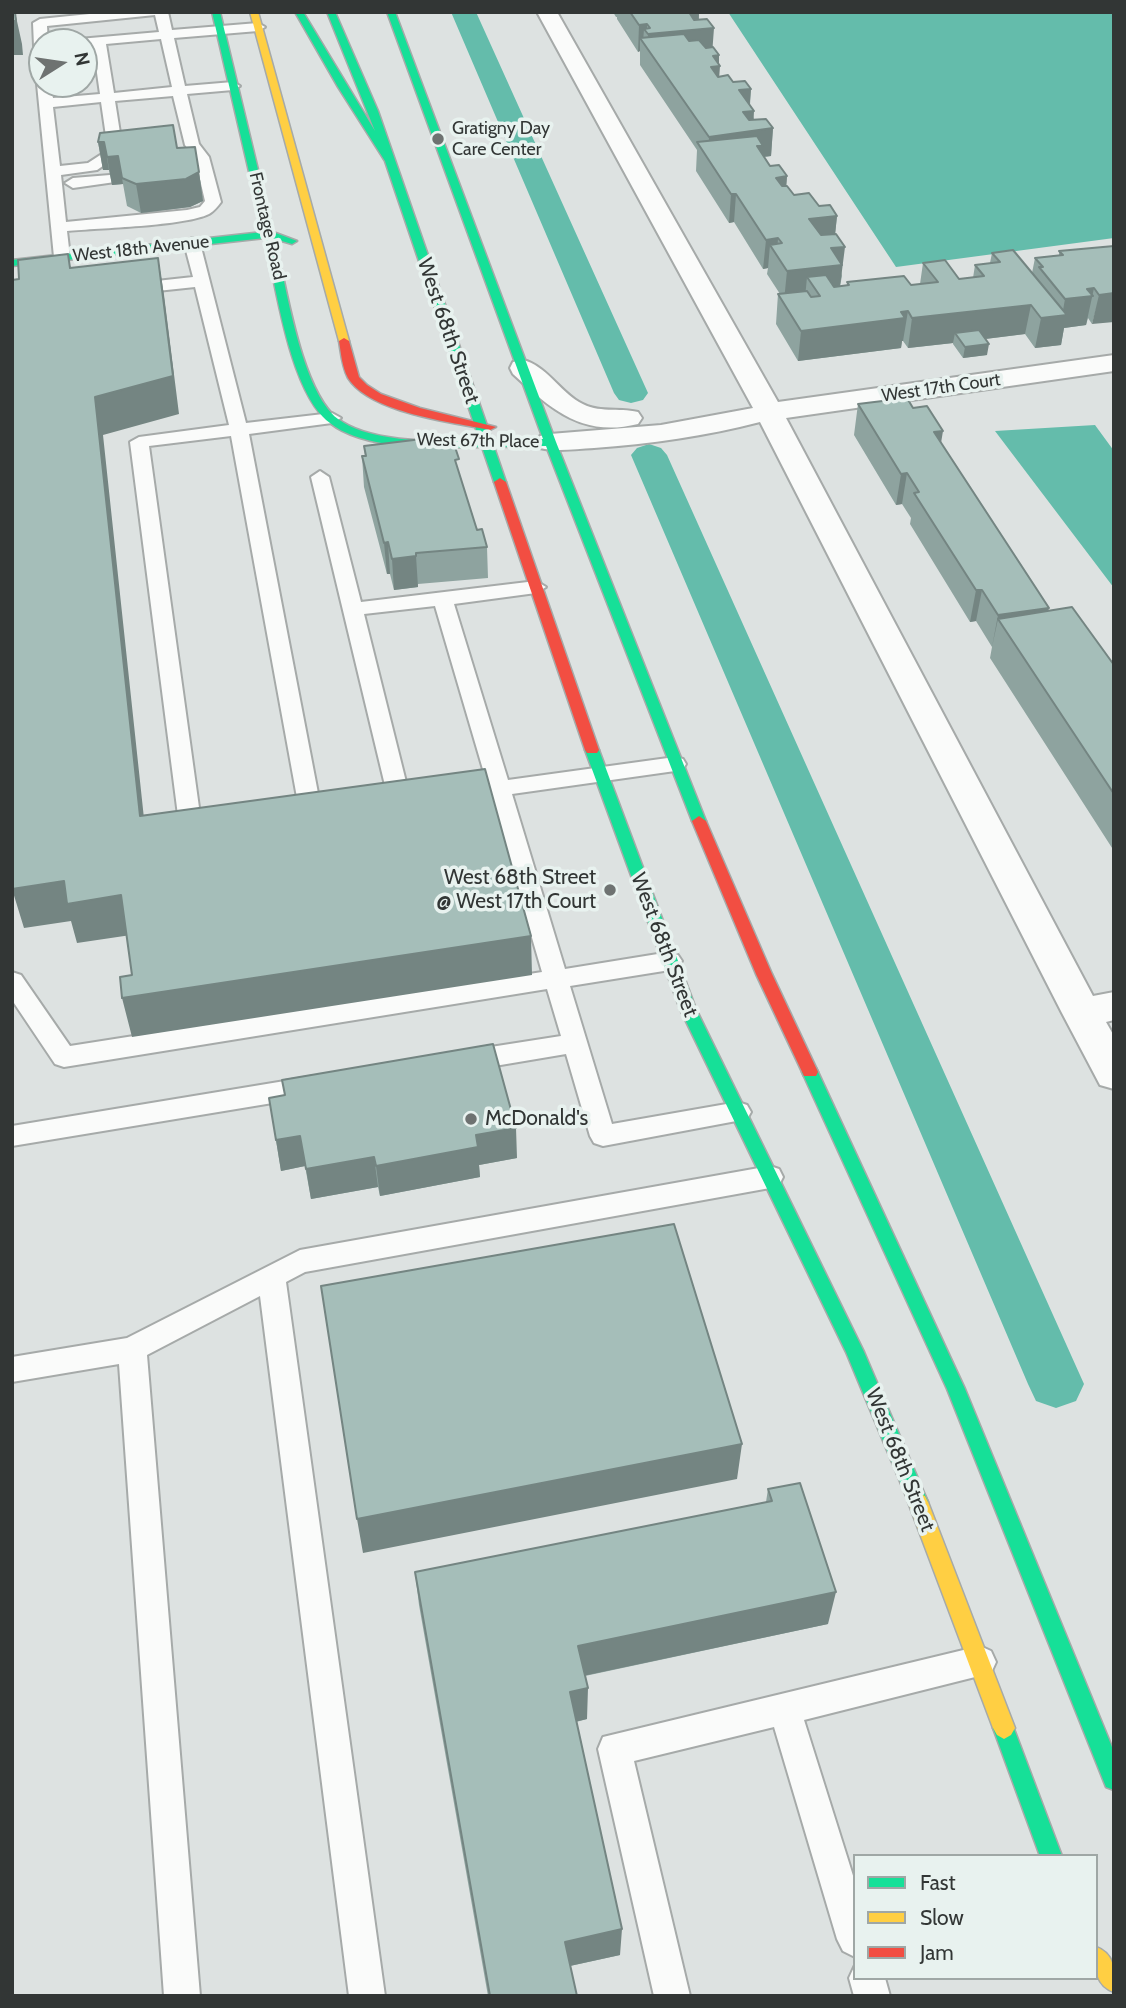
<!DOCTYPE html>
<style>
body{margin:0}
#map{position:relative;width:1126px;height:2008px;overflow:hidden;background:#dde2e1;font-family:Cabin,sans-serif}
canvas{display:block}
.frame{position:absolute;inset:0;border:14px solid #323635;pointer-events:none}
.legend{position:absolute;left:853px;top:1854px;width:245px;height:126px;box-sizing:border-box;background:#e8f2ef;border:2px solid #9fa7a5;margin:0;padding:9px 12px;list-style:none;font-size:21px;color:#323635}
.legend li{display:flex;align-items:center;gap:14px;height:35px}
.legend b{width:35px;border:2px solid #9fa7a5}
.north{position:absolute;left:28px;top:28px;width:70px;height:70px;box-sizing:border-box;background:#e8f2ef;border:2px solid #9fa7a5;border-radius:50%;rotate:78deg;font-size:19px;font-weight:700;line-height:28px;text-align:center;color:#323635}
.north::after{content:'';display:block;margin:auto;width:24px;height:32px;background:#6e7271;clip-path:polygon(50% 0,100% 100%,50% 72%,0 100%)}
</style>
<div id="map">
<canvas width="1126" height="2008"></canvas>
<div class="frame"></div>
<ul class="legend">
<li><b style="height:9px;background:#16e098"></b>Fast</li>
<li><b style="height:9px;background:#ffcf43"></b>Slow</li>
<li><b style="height:9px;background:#f24e42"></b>Jam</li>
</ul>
<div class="north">N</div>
</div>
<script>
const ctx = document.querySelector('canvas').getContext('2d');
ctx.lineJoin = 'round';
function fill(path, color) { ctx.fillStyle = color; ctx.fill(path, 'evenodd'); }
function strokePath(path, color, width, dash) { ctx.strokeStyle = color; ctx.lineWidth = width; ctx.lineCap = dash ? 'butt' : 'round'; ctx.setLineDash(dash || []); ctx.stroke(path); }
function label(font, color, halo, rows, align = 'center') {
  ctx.font = font + ' Cabin,sans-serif'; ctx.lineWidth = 7; ctx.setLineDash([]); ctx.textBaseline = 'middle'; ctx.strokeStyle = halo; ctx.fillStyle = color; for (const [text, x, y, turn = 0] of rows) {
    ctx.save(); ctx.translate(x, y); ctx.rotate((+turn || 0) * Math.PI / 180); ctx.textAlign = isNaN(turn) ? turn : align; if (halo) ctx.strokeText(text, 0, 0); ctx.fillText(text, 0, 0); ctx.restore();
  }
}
fill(new Path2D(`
 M728,12H1114V238L896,267Z
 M1095,425L1114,451V588L995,431Z`), '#64bcab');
fill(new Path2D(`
 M451,12H476L648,393L643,400L631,403L619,400L614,393Z
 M649,444L661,448L667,455L1084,1384L1076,1401L1056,1408L1036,1401L1028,1384L631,455L637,448Z`), '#64bcab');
const lane = new Path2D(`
 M109,12H168L172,30L258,23L265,27L258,31L174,38L185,86L233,82L240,86L233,90L187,94L199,144L209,157L221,202C218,206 214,211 209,214C185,226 99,228 67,231L70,257L62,262L54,257L37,84L42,80V84H51L53,98L100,94L93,45L84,46V42H77L79,39L159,32L155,15L47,26L48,42H42L41,50L34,46L33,23L40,19ZM161,39L172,87L114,93L106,44ZM173,96L185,145L195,158L205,201L200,207L187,210L66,222L61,175L97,170L123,152L115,101ZM101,102L108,150L88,163L60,166L53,107Z
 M110,175L115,176L117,179L115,182L73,188L65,183L73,178Z
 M192,238L200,243L246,423L332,413L341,418L332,423L249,434L322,814L319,819L311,822L303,819L300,814L231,436L149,446L201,822L209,825L212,830L209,835L191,839L183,836L180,831L130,442L139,437L229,425L195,287L129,294L121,289L129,284L193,277L184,243Z
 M320,471L329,477L361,602L536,581L546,587L536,593L454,604L508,780L675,757L683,759L686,764L683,769L675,771L512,794L565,969L670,952L678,955L682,961L678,967L670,970L570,986L612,1124L738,1102L747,1105L751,1112L747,1119L603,1146L594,1143L590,1136L566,1054L465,1071L456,1068L452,1061L456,1054L465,1051L561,1036L547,989L64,1067L55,1064L12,1000V972L21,975L70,1046L542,972L491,797L459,801L451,799L448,794L451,789L487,783L435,606L364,614L411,802L408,807L400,809L392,807L389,802L311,477Z
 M315,1076L324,1079L328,1086L324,1093L315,1096L12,1146V1126Z
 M770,1166L779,1169L783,1177L779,1185L770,1188L305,1272L286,1282L385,1996H349L260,1296L147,1355L200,1996H164L119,1364L12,1382V1357L127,1338L300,1250Z
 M980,1646L991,1651L996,1662L991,1673L804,1720L855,1882V1957L843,1951L837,1939L774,1727L634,1761L690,1996H654L598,1749L603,1737Z
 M855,1965V1978H885L890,1996H854L849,1978Z`);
const street = new Path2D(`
 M537,12H557L778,402L1114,355V371L786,418L1093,996L1114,992V1020L1106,1022L1114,1036V1089L1100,1085L1062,1013L760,422C706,436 650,444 594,448C576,449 557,452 540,448L536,442L540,436L550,434L661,425L753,408Z
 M523,360C545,365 560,391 579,402C599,414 618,407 638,412L642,418L638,424C582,438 551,409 513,374L510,368L513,362Z`);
const fast = new Path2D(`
 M212,12H220L273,232L297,241L292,244L275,239C286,285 301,391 338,419C371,444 440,441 480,441L385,161L338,87L295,12H303L375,131L327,12H335L378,111L492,440L543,439L387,12H395L556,442L706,821L704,824L699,826L692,821L546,446L494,447L506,482L500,486L494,482L482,447C440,448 365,451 330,423C290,393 276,287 265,238L12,266V260L263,232Z
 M592,745L599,750L696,1009L864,1352L928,1502L925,1508L918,1511L911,1508L846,1352L680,1009L585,750Z
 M810,1066L816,1068L818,1072L965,1389L1114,1752V1790L1106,1787L947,1389L802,1072L804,1068Z
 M1004,1717L1011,1721L1062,1856H1040L993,1728L997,1721Z`);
const slow = new Path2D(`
 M250,12H258L349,341L348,343L339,341Z
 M918,1493L925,1496L928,1502L1015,1728L1011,1735L1004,1739L997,1735L993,1728L908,1502L911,1496Z
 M1096,1947C1117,1955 1114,1973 1114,1992C1093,1984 1096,1966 1096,1947Z`);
const jam = new Path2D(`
 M344,338L349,341L359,377L367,385L381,394L420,408L496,427L490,430C452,422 370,413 348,378C342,367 341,353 339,341Z
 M500,478L506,482L599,750L597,753H587L585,750L494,482Z
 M699,816L706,821L772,974L818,1072L816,1076H804L756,974L692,821Z`);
strokePath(lane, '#a6aaa9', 4);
strokePath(street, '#a6aaa9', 4);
strokePath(fast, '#a6aaa9', 3);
strokePath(slow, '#a6aaa9', 3);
strokePath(jam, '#a6aaa9', 3);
fill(lane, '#fafbfa');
fill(street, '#fafbfa');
fill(fast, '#16e098');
fill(slow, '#ffcf43');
fill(jam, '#f24e42');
fill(new Path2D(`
 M613,12H699V19L713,47L719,55V76L751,89L750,105L754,120L773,128L771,156L764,157L770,166L787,176L786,186L794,195L837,216L835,234L842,276L840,286L847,285V282L911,285L920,284L923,263L959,279L973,278L975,265L990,263L992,253L1032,273L1035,258L1059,255V251L1114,246L1092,324L1088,318L1086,325L1064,328L1061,345L1035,348L1025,334L985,339L987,355L963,358L953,344V343L908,348L903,341H902L901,348L798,361L776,324L778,294H780L767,274L768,268L763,269L734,222L729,223L696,171L697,150L640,65V51L638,52L617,19V17H616Z
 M98,142L177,148L199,172L203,201L190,207L141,213L127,206L123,184L112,185L109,170H103Z
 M858,404L913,408L941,443L1049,611L1114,665V851L990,658L992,647L976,621L970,622L910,524L911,518L902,504L896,505L854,435Z
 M364,446L425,447L459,473L477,530L487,547L488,578L418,584V587L394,590L390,574H387L364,487L362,456H365Z
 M269,1098L517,1158L479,1165L480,1177L380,1196L378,1187L311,1199L305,1166L281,1171Z
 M768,1489L828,1624L585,1676L587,1719L576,1722L620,1955L570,1966L577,1996H488L419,1605L415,1572L766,1502Z`), '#8ea39f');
fill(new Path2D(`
 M12,12H17H15L22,44L23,55H12Z
 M684,12H699L698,29L714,28L712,55L647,48L648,34Z
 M647,24V33L644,29L643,43L640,38V51L638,52L639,25Z
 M719,55V66H720L718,93L711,67L713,56Z
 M751,89L749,112L754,111L753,131L773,128L771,156L762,157L708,159L709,137L739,90Z
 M98,142H104L109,170H103Z
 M118,156L123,184L112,185L107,157Z
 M199,172L203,201L190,207L141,213L136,184Z
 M787,176L785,205L776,178Z
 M731,194H736L734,222L729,223Z
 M837,216L834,245L807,248L809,219Z
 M778,238L777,256L770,245L768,268L763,269L766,240Z
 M845,247L839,294L807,277L805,298L784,301L787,271L831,248Z
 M158,258L164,295L179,414L103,435L148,856L140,816L95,397Z
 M1094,288L1086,325L1064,328L1061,345L1035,348L1041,318L1062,316L1065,299L1087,289Z
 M1114,293V322L1092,324L1099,295Z
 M1031,305L1025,334L961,342L955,333L953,343L908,348L912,318Z
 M908,311L903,341H902L901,348L798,361L801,331Z
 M989,344L987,355L963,358L965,347Z
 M943,431L938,461L934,432Z
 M907,473L902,504L896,505L901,474Z
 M388,542L390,574H387L384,543Z
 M416,556L418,587L394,590L392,559Z
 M976,590H982L976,621L970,622Z
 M1049,608L1042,639L998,619L992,647L998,615Z
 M64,881L121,895L131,935L77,943L71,921L24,928L12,889Z
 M531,936L532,975L132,1037L122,998Z
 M516,1128L517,1158L479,1165L480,1177L380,1196L376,1166L476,1135Z
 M300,1136L305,1166L281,1171L276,1140Z
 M374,1157L378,1187L311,1199L306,1169Z
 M742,1444L737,1479L363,1553L357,1519Z
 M836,1592L828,1624L578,1677V1646Z
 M588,1688L587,1719L570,1723V1692Z
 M622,1929L620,1955L565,1967V1942Z`), '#748582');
const building = new Path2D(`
 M12,12H15L16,21H12Z
 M630,12H689L694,20L707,19L714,28L648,34L644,29L650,28L647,24L639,25Z
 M684,34L689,41L699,40L706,48L713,47L719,55L713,56L720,66L711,67L718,77L728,75L733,82L745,81L751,89L739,90L754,111L743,112L749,120L766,119L773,128L709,137L640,38Z
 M173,125L177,148L195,147L199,172L186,179L136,184L122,178L118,156L107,157L104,142H98L100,133Z
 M757,136L763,146H757L770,166L779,165L787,176L776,178L782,186H787L794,195L809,193L819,206L830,205L837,216L809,219L821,235L836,234L845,247L831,248L842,265L787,271L770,245L782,243L778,238L766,240L736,194H731L697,142Z
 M1114,246V293L1099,295L1094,288L1087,289L1093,296L1065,299L1039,267H1043L1035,258L1063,255L1059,251Z
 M1013,250L1067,315L1041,318L1031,305L912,318L908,311L901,312L905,318L801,331L778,294L807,291L811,297L820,296L807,277L826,275L834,287L849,285L847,282L904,276L911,285L938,282L923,263L945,260L959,279L984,276L975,265L1000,262L992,253Z
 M68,254L70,268L158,258L173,376L95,397L140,816L485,769L531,936L122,998L120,977L132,975L121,895L67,904L64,881L12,889V280L19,279L18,260Z
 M979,330L989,344L965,347L955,333Z
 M907,398L913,408L927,406L943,431L934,432L1049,608L998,615L982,590H976L914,493L919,492L907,473L901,474L858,404Z
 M422,439L425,447L454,444L459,459L455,460L477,530L482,529L487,547L416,553V556L392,559L388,542L384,543L362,456H366L364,446Z
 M1072,607L1114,665V794L998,619Z
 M493,1044L516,1128L476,1135L478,1147L376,1166L374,1157L306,1169L300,1136L276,1140L269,1098L285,1095L282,1080Z
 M674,1224L742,1444L357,1519L321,1286Z
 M800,1483L836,1592L578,1646L588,1688L570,1692L622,1929L565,1942L577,1996H490L415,1572L772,1501L768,1489Z`);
fill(building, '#a5beb9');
strokePath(building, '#748582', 2);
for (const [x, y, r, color] of [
 [438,139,7,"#6e7271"],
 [610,890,7,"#6e7271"],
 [471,1119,7,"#6e7271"]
]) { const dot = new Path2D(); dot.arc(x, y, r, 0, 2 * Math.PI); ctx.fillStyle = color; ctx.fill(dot); strokePath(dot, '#e8f2ef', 2.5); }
label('18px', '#323635', '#e8f2ef', [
 ["Gratigny Day",452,129],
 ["Care Center",452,150]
], 'left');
label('18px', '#323635', '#e8f2ef', [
 ["Frontage Road",267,226,77],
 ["West 18th Avenue",141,249,-6],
 ["West 17th Court",941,388,-8],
 ["West 67th Place",478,441,1]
]);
label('21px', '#323635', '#e8f2ef', [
 ["West 68th Street",448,331,71],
 ["West 68th Street",664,945,69],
 ["West 68th Street",900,1460,68]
]);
label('21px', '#323635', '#e8f2ef', [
 ["West 68th Street",596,878],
 ["@ West 17th Court",596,902],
 ["McDonald's",485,1119,"left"]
], 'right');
</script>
